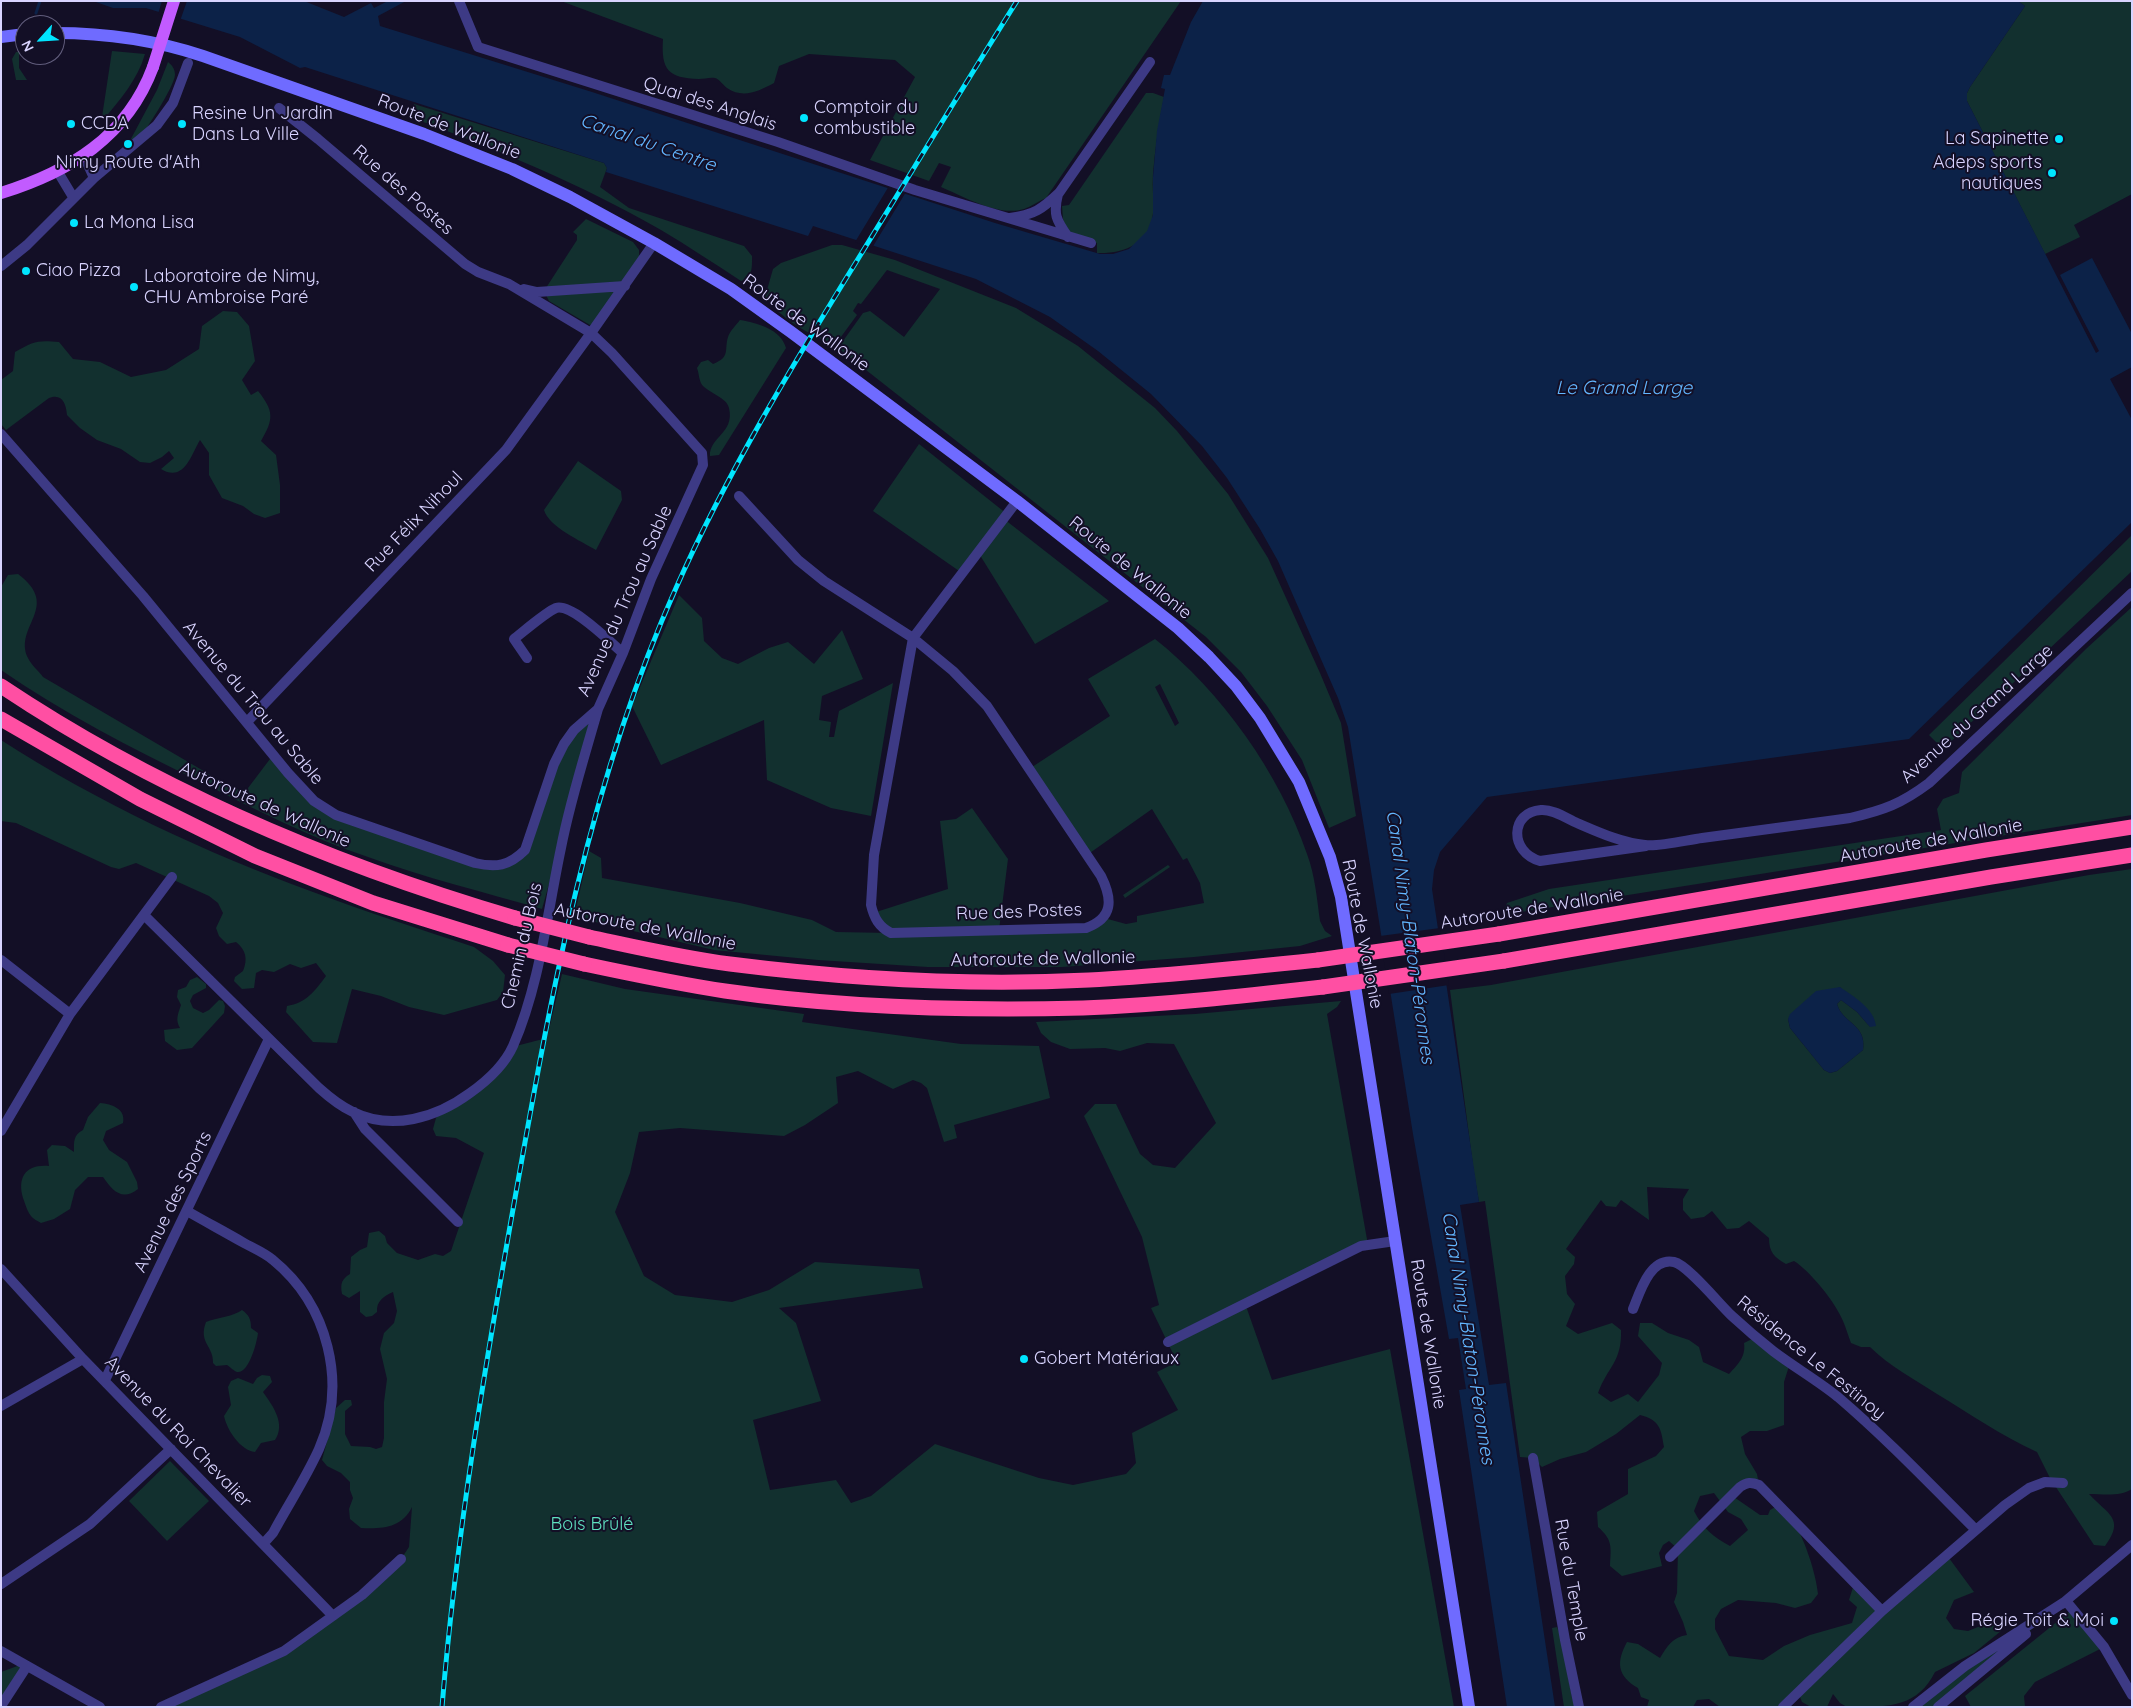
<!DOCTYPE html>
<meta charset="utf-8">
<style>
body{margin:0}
#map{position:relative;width:2133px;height:1708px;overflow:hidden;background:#130f26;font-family:Quicksand,sans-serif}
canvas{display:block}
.frame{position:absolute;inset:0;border:2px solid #d9d4ff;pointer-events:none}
.north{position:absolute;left:15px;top:15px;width:50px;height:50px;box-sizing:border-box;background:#130f26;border:1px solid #625e7d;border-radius:50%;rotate:244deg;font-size:14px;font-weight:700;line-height:20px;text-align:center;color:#d9d4ff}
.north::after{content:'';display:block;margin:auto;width:18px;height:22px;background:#00e5ff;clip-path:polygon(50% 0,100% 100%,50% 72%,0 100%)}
</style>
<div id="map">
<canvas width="2133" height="1708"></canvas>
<div class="frame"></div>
<div class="north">N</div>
</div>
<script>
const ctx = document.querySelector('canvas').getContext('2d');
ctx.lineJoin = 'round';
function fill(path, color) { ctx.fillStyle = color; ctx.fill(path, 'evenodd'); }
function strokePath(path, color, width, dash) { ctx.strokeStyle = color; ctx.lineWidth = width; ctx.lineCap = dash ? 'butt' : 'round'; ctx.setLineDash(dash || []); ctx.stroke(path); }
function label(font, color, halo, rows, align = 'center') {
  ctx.font = font + ' Quicksand,sans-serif'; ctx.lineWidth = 4; ctx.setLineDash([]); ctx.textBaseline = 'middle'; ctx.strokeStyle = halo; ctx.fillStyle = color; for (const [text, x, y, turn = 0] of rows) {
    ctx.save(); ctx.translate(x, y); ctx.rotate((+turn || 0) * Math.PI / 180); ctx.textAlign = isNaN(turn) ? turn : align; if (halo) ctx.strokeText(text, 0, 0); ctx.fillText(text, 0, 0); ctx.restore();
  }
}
fill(new Path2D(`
 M561,1H1181L1046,198C1039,201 1032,206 1024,209C998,217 965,197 941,187L951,167L939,163L929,181L870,160L915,77L895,60L809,54L779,66L774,83C759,91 743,99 727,88C723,85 719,79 715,78C710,77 704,79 699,79C668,78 661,70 663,39Z
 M2018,1H2132V194L2074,225L2080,237L2045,254L1967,101V93L1970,87L2025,6Z
 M112,51L145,54C138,79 120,100 103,120L102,117Z
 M16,52H19V68L27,80H16L12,59Z
 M168,62C172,65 175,69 175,75C174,87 144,134 135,143C132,146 128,148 125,150L157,90Z
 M1146,93H1153L1164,97C1159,123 1155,148 1153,174C1152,187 1154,200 1153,213C1151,244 1123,254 1097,253V243L1068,237L1063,219L1062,206L1069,205Z
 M414,104L604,163L607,168L600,187L629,208L744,246L752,256C752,266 753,279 741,281C715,264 688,246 661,230C581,184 496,149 410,117Z
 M586,219L633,242L639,250V258L594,323L590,325L549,301L544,291L577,240V235L573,232Z
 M832,245H842L895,260L1016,308L1078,346L1155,408L1177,431L1228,494L1268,558L1320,673L1341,723L1356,816L1329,828L1302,760L1267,706L1241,672L1206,637L838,348L863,313L870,311L904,337L940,289L887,270L861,304L858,303L853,311L857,315L835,345C810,335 781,319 765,297L773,269L781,263Z
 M223,311L237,312L249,326L255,361L242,380L251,395L258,391C274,411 274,419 261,441L276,455L280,485V513L265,518L254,514L243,506L222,498L209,475V453L200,440C191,455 184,483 161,469L174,458L169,451L162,457L150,463L140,462L121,449L97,440L80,428L67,415C66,403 62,393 49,398L6,430L1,424V380L13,371L15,352C34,341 38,340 59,342L73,359L100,362L131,377L166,370L199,349L202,326Z
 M740,320C757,323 781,329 786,348L719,455L710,456C709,437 735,433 729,408C727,398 710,393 703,386C699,382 699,373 697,368L701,362L708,360L713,364C731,357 724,350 728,337C730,331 736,325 740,320Z
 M919,444L1007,514L1004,519L1109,601L1035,644L978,552L962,573L873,511Z
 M578,461L621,491L622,500L596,550C581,541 549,527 544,510Z
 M2132,535V571L1943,749L1929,735Z
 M18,574C62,607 13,626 28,658C31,665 39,671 43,677L231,787L245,792L273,755L326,809L488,866L525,850L564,744L598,709L542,909C484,892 425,878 368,857C309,837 254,809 199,781C131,748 63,713 1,670V587L8,575Z
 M679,595L702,618L704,641L722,658L738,664L769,648L788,642L814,664L842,630L863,679L822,696L819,720L831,722L829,737H834L839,711L893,683L871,816L831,808L767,780L764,720L661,765L632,706Z
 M2132,607V815L1502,915L1507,903L1549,889L1941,830L1937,809L1943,799L1959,793L1962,772L2087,648Z
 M1155,639C1221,691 1280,774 1307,854C1315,875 1317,899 1320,921L1325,931L1332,936L1300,946L1194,957L1062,967H928L818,960L714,950L574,917L589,851L601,858L602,878L740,903L812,920L836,932L889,933L873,913L948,889L940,821L956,819L972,808L1008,859L999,930L1086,928L1104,918L1126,924L1137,922V916L1204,903L1200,883L1187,858L1183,860L1152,809L1087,855L1029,769L1110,716L1088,679ZM1160,684L1179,723L1175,726L1155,687Z
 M1,740C97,802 206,853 313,892C366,912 420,929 474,947L493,961L505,975L503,992L497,1000L444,1015L409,1007L381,996L352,989L337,1043L313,1042L286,1012L287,1006C306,1003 315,991 326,976L316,963L301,968L290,964L274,972L262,970L256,973L254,988L242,989L234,981L235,977L243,971C248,959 246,950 236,942L227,944L219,936L216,928L223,913L218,903L209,896L136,863L119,869L111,867L16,823L1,821Z
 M1168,865L1170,867L1125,898L1123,895Z
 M2132,869V1489C2120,1497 2103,1494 2089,1494C2107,1514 2126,1518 2105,1546L2094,1545L2050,1478L2037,1452C2002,1436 1970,1414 1937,1394C1914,1379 1889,1366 1870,1347H1861L1851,1343C1848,1335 1846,1328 1843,1321C1836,1303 1810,1271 1794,1261L1786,1264C1774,1257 1769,1252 1769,1238L1749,1221L1739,1228L1727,1229L1712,1211L1704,1217L1691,1219L1683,1210V1199L1689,1189L1647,1187L1649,1220L1621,1200L1616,1207L1606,1206L1601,1200L1566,1249L1575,1257L1574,1264L1565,1276L1567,1294L1575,1304L1566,1326L1578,1334L1612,1323L1621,1330C1622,1362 1608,1366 1598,1393L1611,1402L1628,1394L1638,1402L1659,1375L1662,1363L1638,1336L1640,1323H1652L1668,1333L1689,1340L1699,1347L1703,1362L1729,1374C1738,1364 1746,1357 1744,1343L1756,1337L1790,1363L1784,1382V1425L1767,1431H1750L1741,1437L1745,1454L1757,1474L1759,1485L1752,1483L1731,1495L1760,1515H1768L1770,1510L1779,1505C1783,1510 1789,1514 1792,1519C1804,1537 1816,1573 1818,1594L1811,1603L1795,1608L1776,1603L1738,1600L1721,1609L1715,1619V1629L1729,1656L1763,1660L1784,1646L1810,1635L1852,1623L1857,1607L1849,1600L1855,1581L1882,1611L1946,1554L1974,1592L1954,1600L1946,1618L1954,1629L1968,1631L1993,1621L2000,1624L2001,1631L1974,1653L1935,1672C1917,1708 1888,1707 1847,1707L1840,1703L1833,1694L1827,1707H1811L1802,1702L1798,1692L1783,1707H1720L1709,1699L1697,1700L1693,1707H1647L1649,1700L1641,1697L1638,1688C1617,1676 1616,1662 1627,1642L1638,1644L1660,1658C1667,1646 1673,1637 1687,1635L1683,1622L1674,1602L1677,1593L1678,1549L1669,1541L1663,1545L1659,1553L1662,1566L1622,1576L1610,1566C1611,1547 1613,1540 1598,1527L1597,1512L1628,1494V1469L1656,1456L1664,1447C1661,1429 1660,1420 1640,1415L1616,1434L1586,1452L1560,1459L1542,1467L1533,1458L1520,1457L1485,1201L1479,1202L1474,1173L1450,990L1491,985L2089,875ZM1840,987L1870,1027L1857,1012L1841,1000L1837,1004C1843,1024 1867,1024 1863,1050L1837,1071L1830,1073L1824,1070L1790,1028L1788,1019ZM1714,1493L1728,1512L1741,1519L1748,1530L1730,1546C1713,1537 1702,1527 1694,1511L1700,1496Z
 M562,974L625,989L804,1014L802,1022L961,1044L1039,1046L1050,1098L954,1125L957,1138L944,1142L927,1088L921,1083L913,1080L893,1089L858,1071L836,1077L838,1103L805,1125L784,1136L680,1128L639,1132L630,1173L615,1212L644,1276L675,1295L732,1302L769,1290L815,1262L919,1269L923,1288L779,1308L796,1323L821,1401L753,1420L770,1490L836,1480L851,1503L871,1496L935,1444L1039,1478L1073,1485L1126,1474L1136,1463L1132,1433L1178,1410L1157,1372L1177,1362L1151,1308L1159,1305L1142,1237L1084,1116L1095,1104H1116L1140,1154L1153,1165L1175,1168L1216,1123L1174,1044L1147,1043L1120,1051L1105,1048L1070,1049L1051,1042L1041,1033L1036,1022L1195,1014L1341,1001L1337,1007L1327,1014L1368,1245L1244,1305L1247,1309L1272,1380L1390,1349L1454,1707H161L280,1653L401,1559L409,1547L412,1507C402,1528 382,1529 361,1528L350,1519L349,1509L353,1498L350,1490V1482L341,1473L327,1466L322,1460L336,1408L345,1400H351L352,1405L345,1411V1434L351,1446L370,1447L376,1449L382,1447L384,1438V1402L387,1379L380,1349L384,1333L394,1323L397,1311L393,1292C384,1296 376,1301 377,1312L372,1316L366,1317L360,1312V1291L349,1298L342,1294C340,1283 342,1279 350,1274L351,1257L360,1250L367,1247L369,1233L379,1231L385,1236L387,1243L397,1253L418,1260L435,1254L443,1256L451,1251L484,1153L456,1138L436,1136L433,1129L436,1118L444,1110L465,1097L512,1047L547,1038Z
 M197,977L206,984V988L193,995L190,1001L193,1008L203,1013L209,1010L219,1000L223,1001L225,1006L224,1013L192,1048L177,1050L165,1041L164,1030L180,1028C175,1020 178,1014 181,1005L177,997L178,990L186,987L190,980Z
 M100,1103C112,1104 126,1109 123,1123L106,1131L103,1140L109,1150L127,1162L137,1182L138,1189C122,1202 112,1190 103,1177H88L75,1190L70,1209L54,1219L41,1223C38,1221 33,1219 31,1216C27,1211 25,1203 23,1198C17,1177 26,1164 49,1166L47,1150L52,1145L65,1146L74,1152C74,1142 73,1135 83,1130L88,1117Z
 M242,1310C249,1315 251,1319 251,1328L258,1333C257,1342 249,1374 237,1372C234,1371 230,1367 227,1365L216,1366L213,1363C214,1346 198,1343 206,1322C216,1318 235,1316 242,1310Z
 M262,1375L270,1376L272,1382L263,1392C273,1406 286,1424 275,1440L261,1443L255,1452C240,1450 227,1430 224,1416L231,1405L228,1387L231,1381L238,1378L253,1384L257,1378Z
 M170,1461L209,1501L167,1541L129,1501Z
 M2066,1601L1938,1707H1913Z
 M2074,1608L2104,1647L2035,1682L2024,1696L2025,1707H1971L1965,1696Z
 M1557,1627L1561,1637L1572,1698L1576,1707H1564L1552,1628Z
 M23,1664L1,1706V1672Z`), '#12302f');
fill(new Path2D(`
 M93,1H304L344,17L371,3L374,8L388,1H406L378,16L380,26L592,92L995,223L1100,254H1113L1129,249L1147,231L1153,215V177L1157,131L1165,89L1161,88L1164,75H1170L1191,22L1203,1H2018L2025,6L1970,87L1967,93V101L2096,353L2099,351L2060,275L2092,258L2132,334V367L2110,379L2132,420V522L1909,739L1487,797L1440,852L1434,870L1432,889L1479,1202L1460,1205L1489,1385L1506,1383L1555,1707H1507L1459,1390L1466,1389L1458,1338L1449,1339L1413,1134L1348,727L1338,698L1278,561L1260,529L1227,478L1202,446L1151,394L1098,351L1050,317L976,279L813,226L808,236L606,172L607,168L604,163L305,67L300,68L240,37L146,8H113Z
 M1840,987C1854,997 1874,1008 1876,1026L1870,1027L1857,1012L1841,1000L1837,1004C1843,1024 1867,1024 1863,1050L1837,1071L1830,1073L1824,1070L1790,1028L1788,1019L1790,1014L1816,991Z`), '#0c2248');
fill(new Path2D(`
 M162,1H187L180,21L158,14Z
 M889,186L906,192L872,248L855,242Z
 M1440,928L1449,985L1389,994L1380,936Z`), '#130f26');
strokePath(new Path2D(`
 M36,13L40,1`), '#0c2248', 3);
strokePath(new Path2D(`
 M459,1L478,47L778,142L915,190L1091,243
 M84,156L94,178
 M58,172L73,197
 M1058,194C1053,214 1056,220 1068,237
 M1010,218C1034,215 1042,209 1059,193L1150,62
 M1,266L27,245L94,178L157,125L173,103L188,63
 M524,289L537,292L625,286
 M1,434L143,596L288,773L314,801L336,815L475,863C496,868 509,866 525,850L554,764L564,744L574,730L598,709L623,653L651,579L703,465L702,453L612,353L591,333L509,284L478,272L465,264L318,139L279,108
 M739,496L798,560L824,581L913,638L953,671L987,706L1101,876C1113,900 1113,918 1086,928L891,933C879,927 874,918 871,905L874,855L913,638L1017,501
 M527,658L514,639C523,632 546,612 556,608C572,603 610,642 623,653
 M247,722L506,450L591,333L654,243
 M1646,846L1540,861C1509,852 1510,812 1541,810C1553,809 1566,818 1577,823C1598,832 1622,843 1645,845C1659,847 1687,840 1702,838C1752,831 1801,825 1850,818C1884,810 1901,804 1929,783L2132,593
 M144,915L319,1088C329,1097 340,1106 353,1112C392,1131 436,1118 470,1093C487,1081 504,1066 513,1046C540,984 547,914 561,848C570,801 585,755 598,709
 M1,960L70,1014
 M354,1112L365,1129L458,1222
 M1,1131L70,1014L172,877
 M187,1211C206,1222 225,1232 244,1243C253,1248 265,1253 273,1260C328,1305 348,1383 319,1449C306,1478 288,1505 273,1533L264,1543
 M1,1269L83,1359L333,1616
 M1633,1309C1640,1292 1650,1257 1674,1262C1688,1265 1720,1305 1732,1316C1745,1328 1759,1340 1773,1351C1794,1367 1817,1380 1838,1397C1886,1438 1930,1484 1975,1529
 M1168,1342L1361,1246L1395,1241
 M105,1380L269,1039
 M1,1406L83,1359
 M1533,1458L1565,1640L1579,1707
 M1670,1557L1740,1487C1747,1482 1751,1482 1759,1485L1882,1611
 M1,1584L90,1524L171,1449
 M2062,1604L2132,1545
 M1,1651L100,1707
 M1,1706L27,1666
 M161,1707L284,1651L362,1595L401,1559
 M1783,1707L1882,1611L2005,1505L2029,1488L2045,1482L2063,1483
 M1913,1707L1965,1666L2066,1601L2104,1647L2132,1695
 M1938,1707L2026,1634`), '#3d3a85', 10);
strokePath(new Path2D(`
 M55,33C105,33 155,40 203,56L424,134L512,169L570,197L654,243L731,289L791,332L1017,501L1178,628L1209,657L1236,686L1260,718L1299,782L1330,857L1341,897L1469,1707
 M1,37L25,34`), '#6f6bff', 12);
strokePath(new Path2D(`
 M1,193C69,172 127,137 153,67`), '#c25bff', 12);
strokePath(new Path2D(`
 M1,686C158,791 335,865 515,918
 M1,719L140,799L255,856L373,903L508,945
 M1499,934L1986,850L2132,827
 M589,937C636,947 683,958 730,964C848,979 970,986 1089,980C1165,976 1242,968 1318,960
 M1504,961L1991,877L2132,855
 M584,964C631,974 678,984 725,991C843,1008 964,1011 1083,1008C1163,1005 1243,996 1323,987`), '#ff4fa3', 15);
const rail = new Path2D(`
 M442,1707C456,1536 485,1367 515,1198C552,990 589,782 676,588C727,473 792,366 858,259C911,173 963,87 1017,1`);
strokePath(rail, '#00e5ff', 5);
strokePath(rail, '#130f26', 3, [9]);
strokePath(new Path2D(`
 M153,67L174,1`), '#c25bff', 12);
strokePath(new Path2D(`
 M515,918L589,937
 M508,945L584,964
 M1318,960L1499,934
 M1323,987L1504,961`), '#ff4fa3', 15);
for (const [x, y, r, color] of [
 [804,118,5,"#00e5ff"],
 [71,124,5,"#00e5ff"],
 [182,124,5,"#00e5ff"],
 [2059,139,5,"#00e5ff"],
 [128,144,5,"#00e5ff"],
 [2052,173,5,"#00e5ff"],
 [74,223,5,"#00e5ff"],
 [26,271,5,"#00e5ff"],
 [134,287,5,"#00e5ff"],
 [1024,1359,5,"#00e5ff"],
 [2114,1621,5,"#00e5ff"]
]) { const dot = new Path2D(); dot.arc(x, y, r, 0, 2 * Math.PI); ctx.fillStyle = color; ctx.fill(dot); strokePath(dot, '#130f26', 2); }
label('18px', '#d9d4ff', '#130f26', [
 ["Quai des Anglais",710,104,18],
 ["Route de Wallonie",449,127,21],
 ["Rue des Postes",403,190,41],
 ["Route de Wallonie",806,323,36],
 ["Rue Félix Nihoul",414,522,-46],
 ["Route de Wallonie",1130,568,39],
 ["Avenue du Trou au Sable",625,601,-66],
 ["Avenue du Trou au Sable",253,703,50],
 ["Avenue du Grand Large",1977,714,-42],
 ["Autoroute de Wallonie",265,805,24],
 ["Autoroute de Wallonie",1931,841,-10],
 ["Autoroute de Wallonie",1532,909,-9],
 ["Rue des Postes",1019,912,-2],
 ["Autoroute de Wallonie",645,927,11],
 ["Route de Wallonie",1362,934,79],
 ["Chemin du Bois",522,946,-77],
 ["Autoroute de Wallonie",1043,959,-1],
 ["Avenue des Sports",173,1202,-64],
 ["Route de Wallonie",1428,1334,81],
 ["Résidence Le Festinoy",1811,1358,39],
 ["Avenue du Roi Chevalier",178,1432,46],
 ["Rue du Temple",1571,1580,80]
]);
label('18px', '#d9d4ff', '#130f26', [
 ["Comptoir du",814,108],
 ["combustible",814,129],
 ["Resine Un Jardin",192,114],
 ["Dans La Ville",192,135],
 ["CCDA",81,124],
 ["La Sapinette",2049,139,"right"],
 ["Nimy Route d'Ath",128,163,"center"],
 ["Adeps sports",2042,163,"right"],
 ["nautiques",2042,184,"right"],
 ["La Mona Lisa",84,223],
 ["Ciao Pizza",36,271],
 ["Laboratoire de Nimy,",144,277],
 ["CHU Ambroise Paré",144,298],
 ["Gobert Matériaux",1034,1359],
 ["Régie Toit & Moi",2104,1621,"right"]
], 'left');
label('18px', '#5fe0c0', '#130f26', [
 ["Bois Brûlé",592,1525]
]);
label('italic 19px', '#62b6ff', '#130f26', [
 ["Canal du Centre",648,143,19],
 ["Le Grand Large",1624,388],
 ["Canal Nimy-Blaton-Péronnes",1410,937,82],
 ["Canal Nimy-Blaton-Péronnes",1468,1338,81]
]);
</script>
